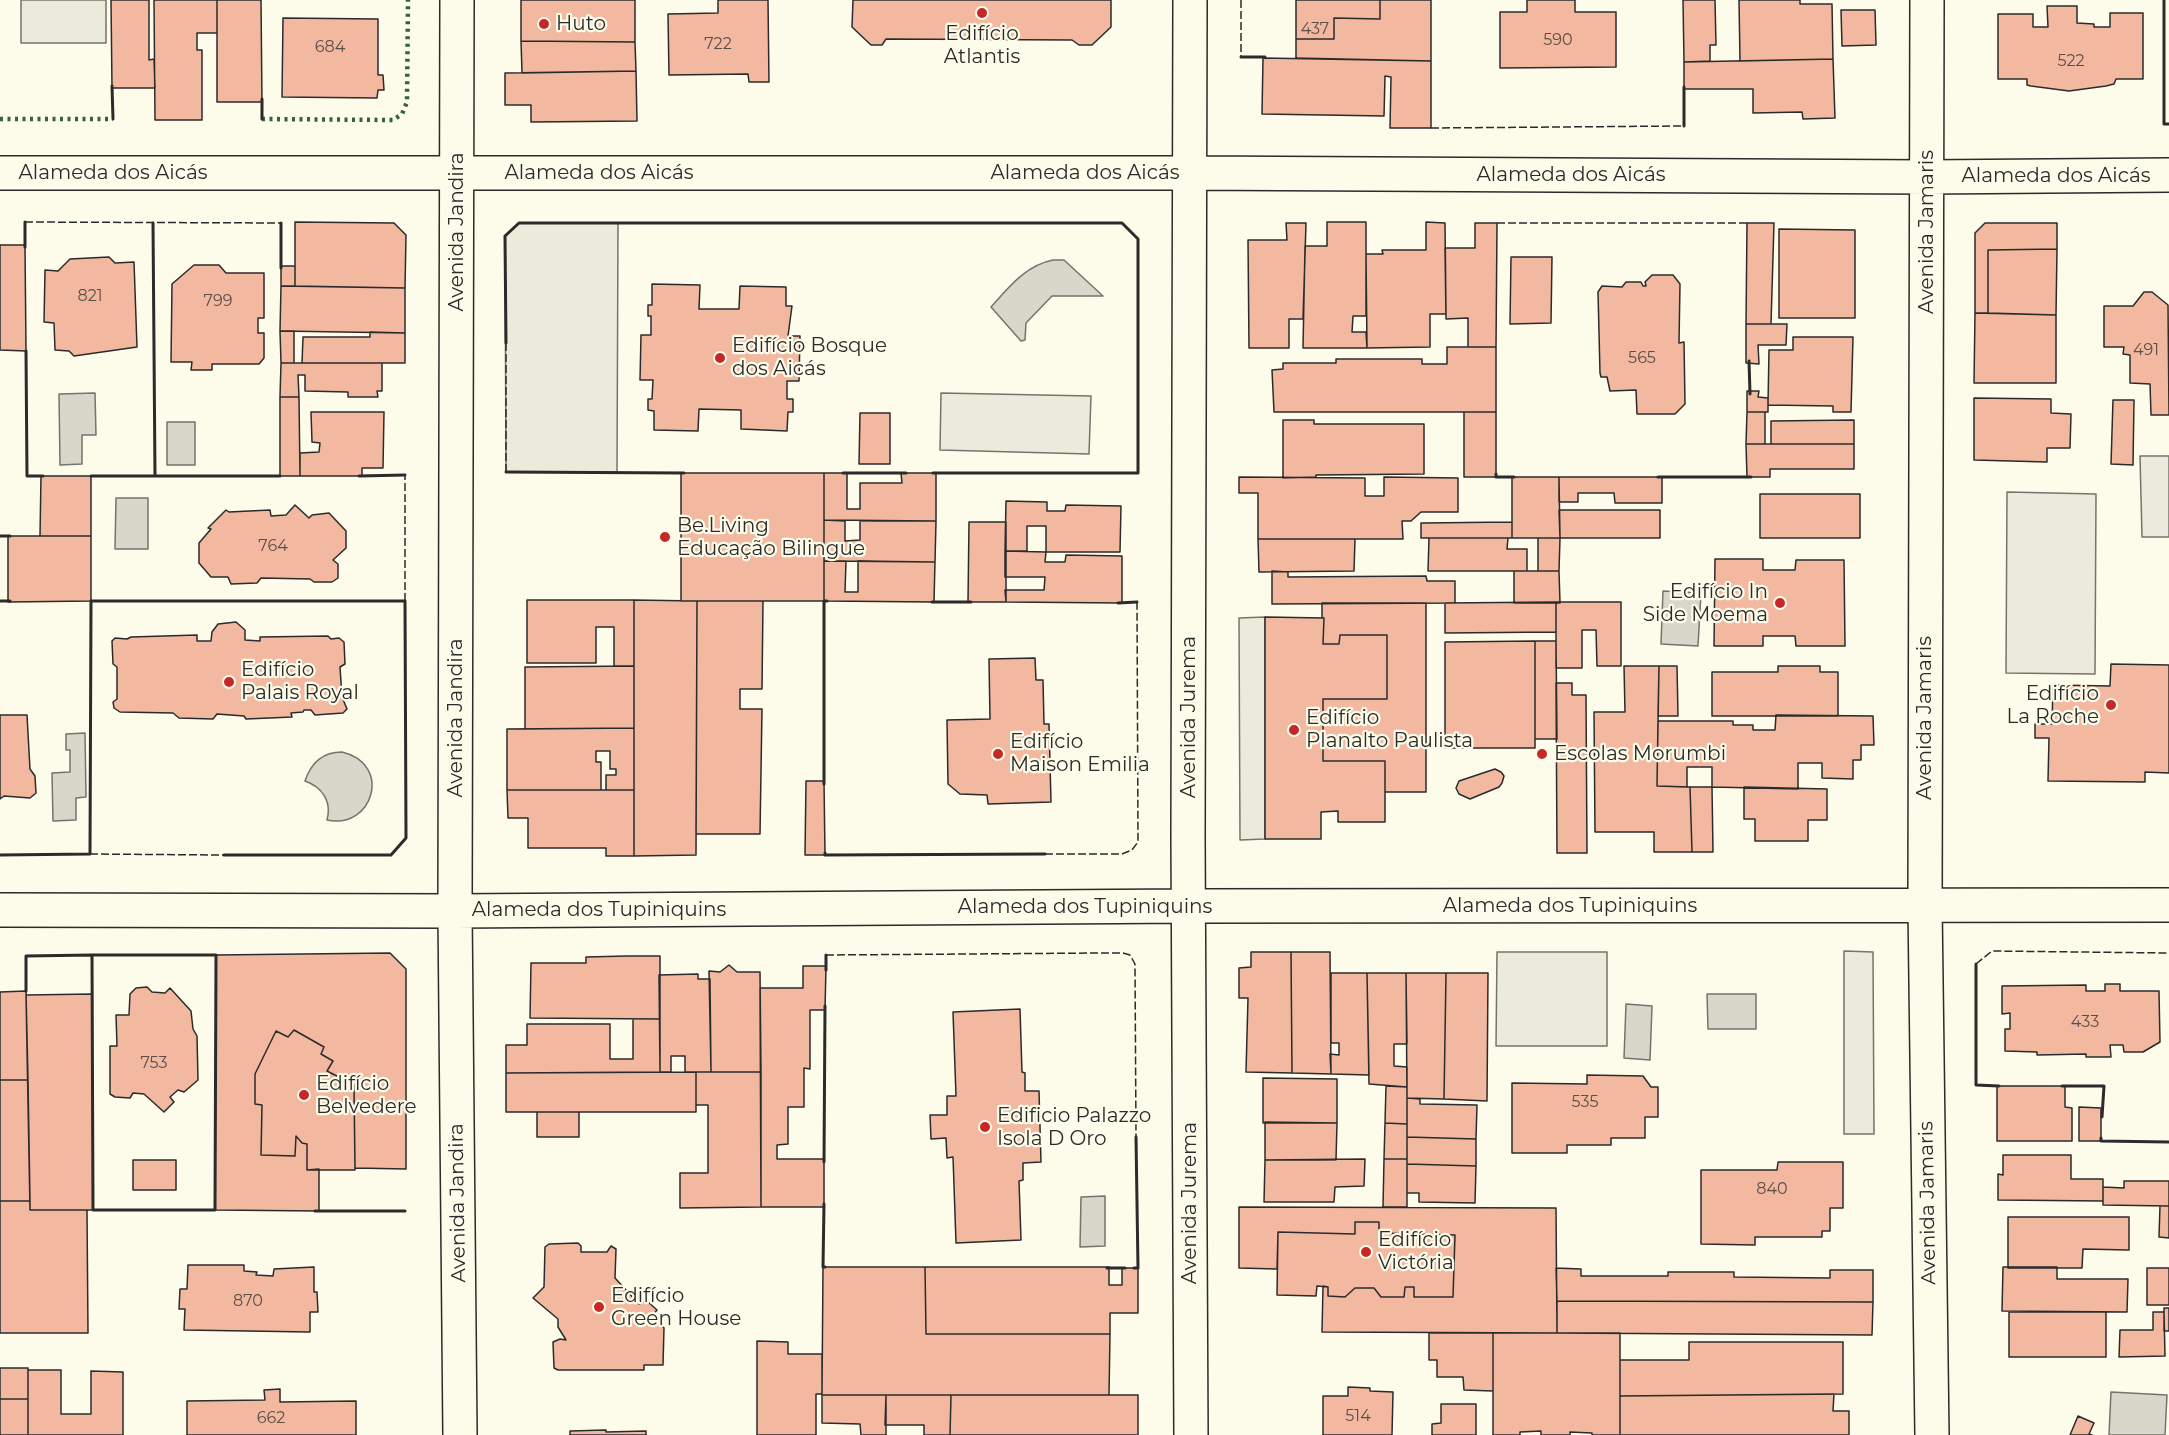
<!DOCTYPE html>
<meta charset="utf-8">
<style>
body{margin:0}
canvas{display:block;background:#fdfbea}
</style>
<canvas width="2169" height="1435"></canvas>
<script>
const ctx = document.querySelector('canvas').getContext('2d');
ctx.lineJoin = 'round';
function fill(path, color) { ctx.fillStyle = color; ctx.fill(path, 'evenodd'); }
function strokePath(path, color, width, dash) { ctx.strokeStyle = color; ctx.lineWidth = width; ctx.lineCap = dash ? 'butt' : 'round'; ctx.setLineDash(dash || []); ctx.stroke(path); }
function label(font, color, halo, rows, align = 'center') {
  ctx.font = font + ' Montserrat,sans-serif'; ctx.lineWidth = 4.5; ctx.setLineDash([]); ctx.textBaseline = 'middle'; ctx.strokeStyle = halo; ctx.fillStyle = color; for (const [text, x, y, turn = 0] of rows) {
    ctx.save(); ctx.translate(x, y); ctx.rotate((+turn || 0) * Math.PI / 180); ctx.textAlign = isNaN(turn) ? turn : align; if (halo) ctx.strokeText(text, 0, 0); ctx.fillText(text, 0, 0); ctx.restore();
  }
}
const green = new Path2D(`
 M21,0H106V43H21Z
 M519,223H618L617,472H506L505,236Z
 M941,393L1091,396L1089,454L940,450Z
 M2140,456H2169V537H2142Z
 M2007,492L2096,494L2095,674L2006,673Z
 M1265,617V839L1240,840L1239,618Z
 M1844,951L1873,952L1874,1134H1844Z
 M1497,952H1607V1046H1496Z`);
fill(green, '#ecebdb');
strokePath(green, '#74746e', 1.5);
const water = new Path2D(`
 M1053,260H1064L1103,296H1052L1026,323L1025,340L1021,341L991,307C1008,288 1026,265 1053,260Z
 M95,393L96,435H82V464L60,465L59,394Z
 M167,422H195V465H167Z
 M116,498H148V549H115Z
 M1663,591L1701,593L1698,646L1661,644Z
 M85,733L86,797L76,798V820L53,821L52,773L70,772V750H66V734Z
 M342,752C393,764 373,830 327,820C332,801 322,787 305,781C311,763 323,752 342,752Z
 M1707,994H1756V1029H1708Z
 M1626,1004L1652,1006L1650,1060L1624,1058Z
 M1105,1196V1246L1080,1247L1081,1197Z
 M2111,1392L2167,1395L2165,1435H2109Z`);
fill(water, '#d8d7c9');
strokePath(water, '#74746e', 1.5);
const building = new Path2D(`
 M111,0H149V60L154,59L155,88H112Z
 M154,0H217V33H197V50H202V120H155Z
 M217,0H261L262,102H217Z
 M521,0H635V42L521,41Z
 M718,0H768L769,82H749L748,74L669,75L668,14L718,13Z
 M853,0H1111V27L1092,45H1079L1072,40L886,39L882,45H871L852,27Z
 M1296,0H1380V19L1334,18V39H1296Z
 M1380,0H1431V61L1296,58V39H1334V18L1380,19Z
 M1527,0H1575V12H1616V67L1500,68V12H1527Z
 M1683,0H1715L1716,45H1710V61L1684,62Z
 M1739,0H1800V4H1832L1833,59L1740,61Z
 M2047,6H2077V23L2094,24V27H2110V13H2143V79H2116L2114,84L2106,86L2069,91L2031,86L2027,85V79H1998V14H2033V27H2048Z
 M1841,10H1875L1876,45L1842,46Z
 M283,18L378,19V75H383L384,90H378L377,98L282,97Z
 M521,41L635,42L636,71L522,73Z
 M1263,58L1431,61V128H1390L1391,77L1385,76L1384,116L1262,114Z
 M1833,59L1835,118L1803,119L1802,112L1753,113V89H1684V62Z
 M636,71L637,121L531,122V105H505V73Z
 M295,222L394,223L406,235L405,288L295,286Z
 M1327,222H1366V316H1353L1352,332H1366L1367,348H1303L1305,246H1327Z
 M1426,222L1445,223L1446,314H1430V347L1367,348L1366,254H1383L1382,250H1426Z
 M1286,223H1306L1303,319H1289V348H1249L1248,240H1287Z
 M1475,223H1497L1496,347H1468V318L1446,319L1445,248H1475Z
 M1747,223H1774L1771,324H1746Z
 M1985,223H2057V249L1988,250V313H1975V233Z
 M1779,229L1855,230V318H1779Z
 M0,245H25L26,351L0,350Z
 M2057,249L2056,315L1988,313V250Z
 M109,257L115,263L134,262L137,347L74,356L69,351L55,350L54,323L44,322L45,270L58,271L70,259Z
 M1511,257H1552L1551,323L1510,324Z
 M194,265H219L226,273H264V318H258V333H264V358L259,364H212V370H191L192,362H171L172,284Z
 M281,266H295V286H281Z
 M1652,275H1673L1680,284L1679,343L1684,342L1685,404L1675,414H1637L1636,390L1610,391L1607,377H1601L1600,373L1598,292L1602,286L1622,287L1626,282H1641L1643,286H1646L1645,282Z
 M652,284L700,285L699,309H739L740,286L786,287V306H792L788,336H800L799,381H787V399H793V412H788L787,431L741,429V410L699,409L698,431L654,430V411L648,410V399H652L653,380H640L641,335H651V316H648V305H652Z
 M281,286L405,288V333L280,331Z
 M2144,292H2152L2168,305L2169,415H2151L2150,384L2130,383V355L2123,354L2124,347H2104V306H2133Z
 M1975,313L2056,315V383H1974Z
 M1746,324H1787L1786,345H1758L1759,364L1746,363Z
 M280,331H294V363H281Z
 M370,332L405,333V363H302L303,337H370Z
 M1793,337H1853L1851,412H1833V406L1768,405L1769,350H1793Z
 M1447,347H1496V412H1274L1272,370L1283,369V363H1336V359H1422V364H1447Z
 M281,363H382V391H377L378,397H348V392L305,391V375H298L299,397H280Z
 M1747,391H1759L1758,397L1768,398V412H1747Z
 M280,397H299L300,476H280Z
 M1974,398L2051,399V413L2071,414L2070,448H2047V462L1974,460Z
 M2113,400H2134L2133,465L2111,464Z
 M311,412H384L383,468H362V476H300V453L319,452L320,443L312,442Z
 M1464,412H1496V477H1464Z
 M1747,412H1765V444H1746Z
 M860,413H890V464H859Z
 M1283,420H1314V424H1424V474L1316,475V477L1283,478Z
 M1854,420V444H1771V421Z
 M1746,444H1854V469H1770V477H1747Z
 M681,473H824V601H681Z
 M824,473H847V509H860V483H902L901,473H936V521L824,520Z
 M41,476H91V536H40Z
 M1239,477L1365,478V496H1384V477L1458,478V512H1421L1411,521H1402L1403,539H1258V493H1239Z
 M1512,477H1559L1560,538H1512Z
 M1559,477H1662V503H1615L1614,493H1578V502H1559Z
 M1760,494H1860V538H1760Z
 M1006,501L1047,502V511H1065L1066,505L1121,506L1120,552H1046V526H1027V551H1005Z
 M295,505L309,518L312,515L329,513L346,531V548L333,560L338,564V578L332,582H314L310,579L261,578L257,583L231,584L228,577H211L199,563V543L211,529L208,528L226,510L229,512L270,510L271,516L286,515Z
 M1559,510H1660V538H1560Z
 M824,520L845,521V541L860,540V521H936L935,562L824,561Z
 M969,522H1006V602H968Z
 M1512,522V538H1421V523Z
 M8,536H91V601L8,602Z
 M1429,538H1508L1507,549H1527V571H1428Z
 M1538,538H1560L1559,571H1538Z
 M1258,539H1355L1354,571L1259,572Z
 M1005,551L1046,552L1045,562H1065L1066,555L1122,556V603L1006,602L1005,590H1044L1045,577H1005Z
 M1715,559H1763V570H1795L1796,560H1844L1845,646H1796L1795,636H1763V646H1714Z
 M824,561H846L845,592H858V561L935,562L934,602L824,601Z
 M1272,571L1288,572V577L1426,576L1427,581H1455V603L1272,604Z
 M1514,571H1559L1560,603H1514Z
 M527,600H634V666H614V627H596V663H527Z
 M634,600L697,601L696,855L634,856Z
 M697,601H763L762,689H740V709H762L760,834H696Z
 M1556,602V632L1445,633V603Z
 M1556,602H1621V666H1597L1596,630H1582V668H1556Z
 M1322,603H1426V792H1385V761H1323V699H1387V635H1340L1339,644H1323L1324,618H1322Z
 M1265,617L1324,618L1323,644H1339L1340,635H1387V699H1323V761H1385V822H1338V811L1321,812V839H1265Z
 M236,622L245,630V640L260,641V637L328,636L331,639L339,638L344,642L345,664L340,667L342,697L347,709L343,713L315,715L311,710H304L303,712L291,713L292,717L246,719L244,716L217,714L213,719L179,718L173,713L120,712L114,708L113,702L117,699V667L113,664L112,641L115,638L127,639L131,637L197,635V641H211L212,632L218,624Z
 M1535,641H1556L1557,739H1535Z
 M1535,641V748H1445V642Z
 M1035,658L1036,680H1043L1044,724H1049L1051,802L988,804L987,795L960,794L948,784L947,720L990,719L989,659Z
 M2111,664L2169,665V773L2145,772V782L2048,781L2049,738H2035V724H2052L2053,685L2110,686Z
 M634,666V728L525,729V667Z
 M1624,666H1659L1657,786L1690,787L1692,852H1654V832H1595L1594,712H1625Z
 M1659,666H1677L1678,716H1658Z
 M1778,666H1820V672H1838V716H1712V672H1778Z
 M1556,683H1572V695H1586L1587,853H1557Z
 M0,715H27L30,769L35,776L36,793L30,798L4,796L0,799Z
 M1776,715L1873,716L1874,745H1861V760H1853V779L1822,778V763H1798V789L1712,787V767H1687V787L1657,786L1658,721H1733V725H1753V730H1775Z
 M634,728V790H606V775H616V769H610V751H596V762H601V790H507V729Z
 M1495,769L1501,772L1504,776L1502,783L1499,787L1470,799L1459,794L1456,788L1459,781Z
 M806,781H824L825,855H805Z
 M1690,787H1712L1713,852H1692Z
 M1744,787L1827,789V820H1808V841H1755V819H1744Z
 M507,790H634V856H606V848H528V818H508Z
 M1251,952H1291L1292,1073L1246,1072L1248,998H1239V968L1251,967Z
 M1291,952H1330L1331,1074L1292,1073Z
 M390,953L406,969V1169L355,1168L354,1085L327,1071L333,1061L321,1054L324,1047L294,1030L288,1037L276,1031L255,1074V1104L262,1105L261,1155L295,1156L296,1136L302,1143L307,1144V1170L319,1169V1211L215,1210L216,955Z
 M627,956H660V1019L530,1018L531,963H586V957Z
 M729,965L737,972H760L761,1072H711L709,971L720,972Z
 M803,966H826L825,1010H810V1069L804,1068V1107H788V1144L777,1145V1159H824V1207H761L760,988H803Z
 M1331,973H1367L1369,1075L1331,1074L1330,1054L1339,1055V1043H1331Z
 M1367,973H1406L1407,1044H1394V1066L1407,1067V1087L1369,1084Z
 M1406,973H1446L1444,1099L1407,1098Z
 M1446,973H1488L1487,1101L1444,1099Z
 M698,974V979H710L711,1072H685V1056H671V1072H660L659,975Z
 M2105,984H2120V991H2159L2160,1042L2143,1052H2124L2123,1045H2110L2111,1057H2086V1054L2037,1055V1052L2005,1051V1029H2010V1013L2002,1014V986L2086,985V991H2105Z
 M147,987L152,992L165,993L170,988L191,1011L193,1029L197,1036L198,1080L184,1092L178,1090L170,1097L174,1102L164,1112L144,1094L133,1093L130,1098L115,1097L110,1094V1046H117L116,1015H129L130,994L136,988Z
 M26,991L28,1080H0V992Z
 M92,994L93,1210H30L26,995Z
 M1020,1009L1022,1072L1025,1073V1091H1039L1041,1162L1023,1163V1180L1019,1181L1021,1240L956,1243L953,1157L947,1158L946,1138L931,1139L930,1115H947V1096H956L953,1012Z
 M633,1019H660V1072L506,1073V1045H527V1024H610V1059H633Z
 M294,1030L324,1047L321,1054L333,1061L327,1071L354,1085L355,1170H307V1144L302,1143L296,1136L295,1156L261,1155L262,1105L255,1104V1074L276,1031L288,1037Z
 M696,1072V1112H506V1073Z
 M696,1072H761V1207L680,1208V1173H708V1105H696Z
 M1587,1075L1643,1076L1651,1087H1658V1117H1645V1138H1611V1145H1567V1153H1512V1083L1587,1084Z
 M1263,1078L1337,1079V1123H1263Z
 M0,1080H28L30,1201H0Z
 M1386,1086L1407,1087V1124L1385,1123Z
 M1997,1086H2065V1107L2072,1108V1141H1997Z
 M1407,1098L1420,1099V1104L1477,1105L1476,1139L1407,1137Z
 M2079,1107L2101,1108V1141H2079Z
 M537,1112H579V1137H537Z
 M1265,1122L1337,1123L1336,1160H1265Z
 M1385,1123L1407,1124V1159H1384Z
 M1407,1137L1476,1139V1166L1407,1164Z
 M2003,1155H2071V1179H2103V1201L1998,1200V1174L2003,1175Z
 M1365,1159L1364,1186L1335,1187L1334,1202H1264L1265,1160Z
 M1384,1159H1407V1207H1383Z
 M133,1160H176V1190H133Z
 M1778,1162H1843V1208H1830V1231H1822V1237H1755V1245L1701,1244V1170H1777Z
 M1407,1164L1476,1166L1475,1203L1419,1202V1193H1407Z
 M2124,1181H2169V1206L2103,1205V1187L2124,1188Z
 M0,1201H30V1210H87L88,1333H0Z
 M2160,1206H2169V1238L2159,1237Z
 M1239,1207L1556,1208L1557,1333L1322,1332L1323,1286L1328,1287V1296L1345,1297L1355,1288H1374L1381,1297H1404L1405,1287H1414V1297H1453L1455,1235L1379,1233V1222H1355V1234L1278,1232L1277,1269L1239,1268Z
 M2008,1217H2129V1250L2083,1249L2082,1268H2008Z
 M1355,1222H1379V1233L1455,1235L1453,1297H1414V1287H1405L1404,1297H1381L1374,1288H1355L1345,1297L1328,1296V1287L1317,1286L1316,1296L1277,1295L1278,1232L1355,1234Z
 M578,1243L581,1246V1252H607L611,1246L616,1249L615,1278L639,1304L647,1301L657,1310L653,1315L664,1328L663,1365H644V1370H558L554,1368L553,1342L560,1339L566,1340L558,1327V1319L533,1298L544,1287L545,1247L549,1244Z
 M188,1265H244V1271L257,1272L256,1275L273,1276L274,1269L314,1267V1292H317L318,1312H310V1332L184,1330L185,1309H179L180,1289H187Z
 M823,1267H925L926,1334H1110L1109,1395H822Z
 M925,1267H1109V1285H1122V1268H1138V1313H1110V1334H926Z
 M2003,1267H2057V1279H2128L2127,1312L2002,1311Z
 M1556,1268L1581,1269V1276H1668V1272H1734V1277L1830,1278V1270H1873V1302L1557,1301Z
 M2147,1268H2169V1305H2147Z
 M1557,1301L1873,1302L1872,1335L1557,1333Z
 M2164,1308H2169V1331H2164Z
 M2009,1312H2106V1357H2009Z
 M2153,1312H2164L2165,1356L2119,1357L2120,1330H2153Z
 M1429,1333H1493V1391L1464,1390L1463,1377H1437V1360H1429Z
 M1493,1333H1620V1435H1592V1433L1570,1432V1435H1541V1431L1520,1432V1435H1493Z
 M757,1341L788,1342V1354H822V1394H816V1435H757Z
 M1689,1342H1843V1394L1620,1396V1360H1689Z
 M0,1368H28V1399H0Z
 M28,1370H61V1414H91V1371L123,1372V1435H28Z
 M1348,1387L1370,1388V1391L1393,1392L1392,1435H1323V1396H1348Z
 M280,1389V1402L356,1401V1435H187V1401L265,1400L264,1390Z
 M1834,1394L1833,1411H1849V1435H1620V1396Z
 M822,1395H886V1435H861L860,1424L822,1423Z
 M886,1395H951L950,1435H924V1425H885Z
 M951,1395H1138V1435H950Z
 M0,1399H28V1435H0Z
 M1441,1404H1476V1435H1432V1424L1441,1423Z
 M2078,1416L2094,1423L2089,1434L2092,1435H2070Z
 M606,1430V1432L646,1431V1435H570V1431Z`);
fill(building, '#f2b8a0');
strokePath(building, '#2b2b2b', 1.5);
const minor = new Path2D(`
 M457,0L455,911L460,1435
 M1190,0L1188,836L1191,1435
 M1927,0L1925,906L1932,1435
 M0,173H1189L1927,177L2169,175
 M0,910L455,911L1189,906L2169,905`);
strokePath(minor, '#2b2b2b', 36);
strokePath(minor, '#fdfbea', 33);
strokePath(new Path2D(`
 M0,119H113
 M262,119L393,120L402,114L407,102L408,0`), '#34623c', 4.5, [3, 4.5]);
strokePath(new Path2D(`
 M1241,0V57
 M1431,128L1684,126
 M25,222L281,223
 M1497,223H1747
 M506,343V472
 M405,601V475
 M90,854L224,855
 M1045,854H1122L1132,850L1138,842L1137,602
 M826,955L1104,953H1123L1130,955L1135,964L1136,1137
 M1976,964L1992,951L2169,953`), '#2b2b2b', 1.5, [8, 3]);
strokePath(new Path2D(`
 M2164,0V124H2169
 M1241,57H1265
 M112,86L113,119
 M1684,87V126
 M262,99V119
 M25,222V247
 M153,223L155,476
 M281,268V223
 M506,343L505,236L519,223H1122L1138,239V473H933
 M26,351L27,476H43
 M1749,361L1750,394
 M506,472L684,473
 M843,473H906
 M1496,474V477H1514
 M91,476H280
 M359,476L405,475
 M1658,477H1751
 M0,536H10
 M0,601H10
 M932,602H971
 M1118,603L1137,602
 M824,784V601H827
 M825,853V855L1045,854
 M0,855L90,854L91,601H405L406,838L391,855H224
 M92,955H216L215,1210H93Z
 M1976,964V1085L1999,1086
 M826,970V955
 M26,991V956L92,955
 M2062,1086H2104L2102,1117
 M2101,1138V1141L2169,1142
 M824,1162L825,1006
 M824,1204L823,1267H825
 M315,1211H405
 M1107,1268H1125
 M1134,1268H1138L1136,1137`), '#2b2b2b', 3);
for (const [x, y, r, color] of [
 [982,13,6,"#c62828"],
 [544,24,6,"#c62828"],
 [720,358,6,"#c62828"],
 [665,537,6,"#c62828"],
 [1780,603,6,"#c62828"],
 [229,682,6,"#c62828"],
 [2111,705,6,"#c62828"],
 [1294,730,6,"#c62828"],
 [998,754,6,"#c62828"],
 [1542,754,6,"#c62828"],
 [304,1095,6,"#c62828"],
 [985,1127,6,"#c62828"],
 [1366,1252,6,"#c62828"],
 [599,1307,6,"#c62828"]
]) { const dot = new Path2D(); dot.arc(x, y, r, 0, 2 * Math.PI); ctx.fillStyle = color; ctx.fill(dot); strokePath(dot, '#fdfbea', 2); }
label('16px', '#5d4e48', null, [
 ["437",1315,29],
 ["590",1558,40],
 ["722",718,44],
 ["684",330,47],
 ["522",2071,61],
 ["821",90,296],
 ["799",218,301],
 ["491",2146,350],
 ["565",1642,358],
 ["764",273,546],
 ["433",2085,1022],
 ["753",154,1063],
 ["535",1585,1102],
 ["840",1772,1189],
 ["870",248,1301],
 ["514",1358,1416],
 ["662",271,1418]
]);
label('20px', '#2b2b2b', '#fdfbea', [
 ["Huto",556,24],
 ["Edifício",982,34,"center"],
 ["Atlantis",982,57,"center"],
 ["Edifício Bosque",732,346],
 ["dos Aicás",732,369],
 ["Be.Living",677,526],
 ["Educação Bilingue",677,549],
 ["Edifício In",1768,592,"right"],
 ["Side Moema",1768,615,"right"],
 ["Edifício",241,670],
 ["Palais Royal",241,693],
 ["Edifício",2099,694,"right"],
 ["La Roche",2099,717,"right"],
 ["Edifício",1306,718],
 ["Planalto Paulista",1306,741],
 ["Edifício",1010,742],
 ["Maison Emilia",1010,765],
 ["Escolas Morumbi",1554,754],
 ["Edifício",316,1084],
 ["Belvedere",316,1107],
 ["Edificio Palazzo",997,1116],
 ["Isola D Oro",997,1139],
 ["Edifício",1378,1240],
 ["Victória",1378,1263],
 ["Edifício",611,1296],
 ["Green House",611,1319]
], 'left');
label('20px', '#2b2b2b', '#fdfbea', [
 ["Alameda dos Aicás",113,173],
 ["Alameda dos Aicás",599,173],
 ["Alameda dos Aicás",1085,173],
 ["Alameda dos Aicás",1571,175],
 ["Alameda dos Aicás",2056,176],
 ["Avenida Jandira",457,232,-90],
 ["Avenida Jamaris",1927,232,-90],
 ["Avenida Jurema",1189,717,-90],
 ["Avenida Jandira",456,718,-90],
 ["Avenida Jamaris",1925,718,-90],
 ["Alameda dos Tupiniquins",1570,906],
 ["Alameda dos Tupiniquins",1085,907],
 ["Alameda dos Tupiniquins",599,910],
 ["Avenida Jandira",458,1203,-91],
 ["Avenida Jurema",1190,1203,-90],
 ["Avenida Jamaris",1928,1203,-91]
]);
</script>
